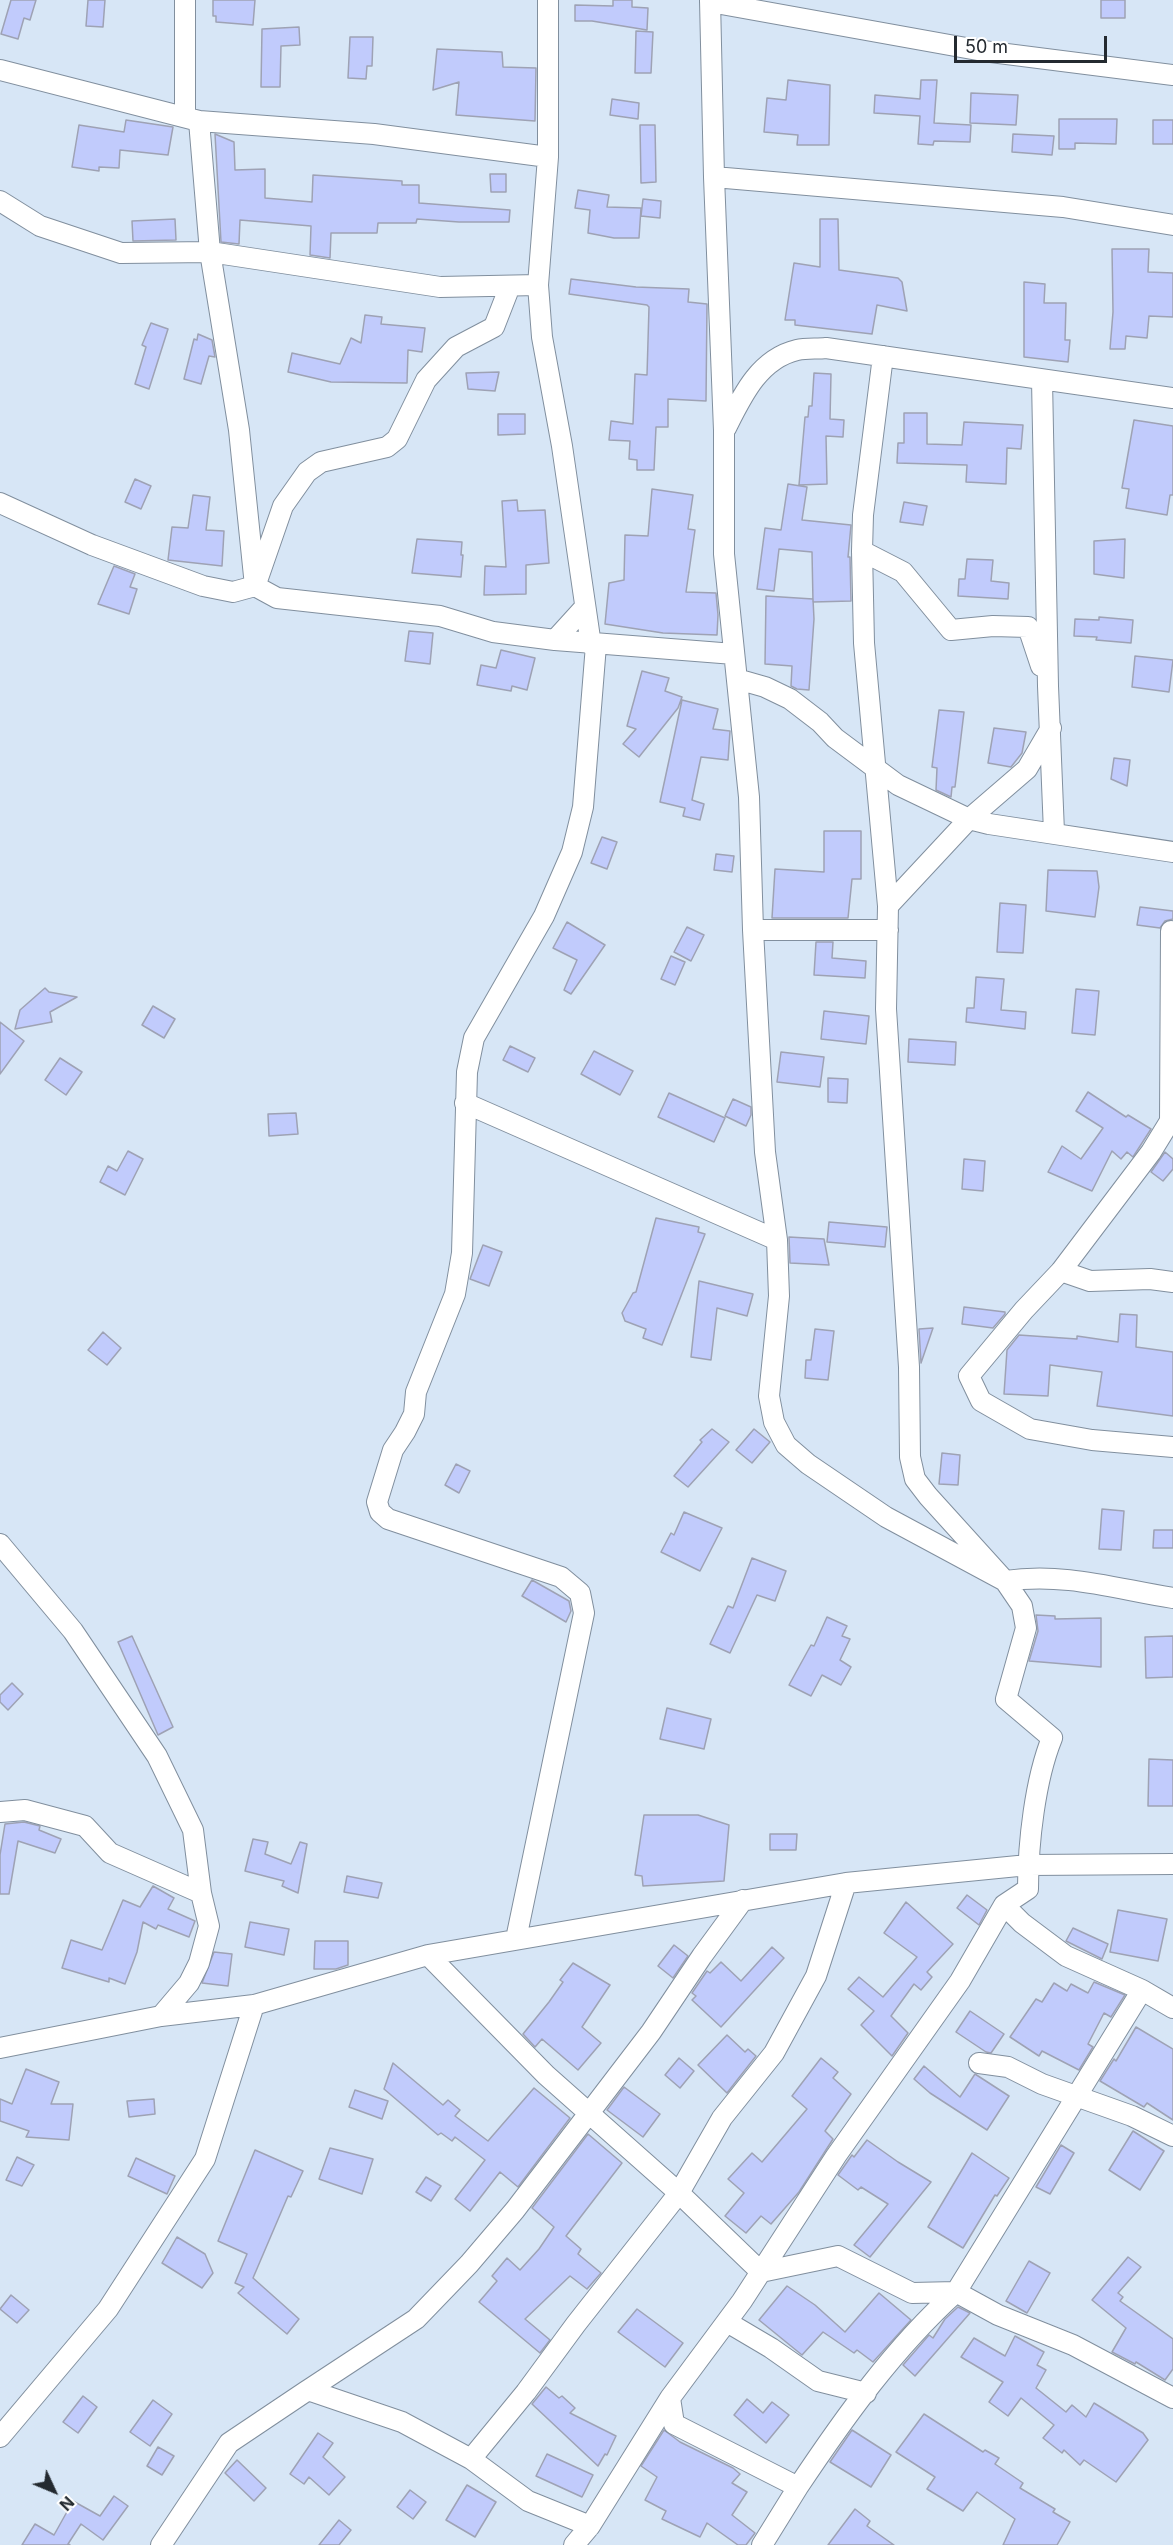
<!DOCTYPE html>
<style>
body{margin:0}
#map{position:relative;width:1173px;height:2545px;overflow:hidden;background:#d7e6f6;font-family:Inter,sans-serif}
canvas{display:block}
.north{position:absolute;left:24px;top:2461px;width:60px;height:60px;-webkit-text-stroke:4px #fff;paint-order:stroke;rotate:134deg;font-size:16px;font-weight:700;line-height:24px;text-align:center;color:#242a30}
.north::after{content:'';display:block;margin:auto;width:21px;height:27px;background:#242a30;clip-path:polygon(50% 0,100% 100%,50% 72%,0 100%)}
.scale{position:absolute;left:954px;top:36px;width:153px;height:27px;box-sizing:border-box;border:3px solid #242a30;border-top:0;padding-left:8px;font-size:18px;line-height:21px;white-space:nowrap;color:#242a30;-webkit-text-stroke:4px #fff;paint-order:stroke}
</style>
<div id="map">
<canvas width="1173" height="2545"></canvas>
<div class="north">N</div>
<div class="scale">50 m</div>
</div>
<script>
const ctx = document.querySelector('canvas').getContext('2d');
ctx.lineJoin = 'round';
function fill(path, color) { ctx.fillStyle = color; ctx.fill(path, 'evenodd'); }
function strokePath(path, color, width, dash) { ctx.strokeStyle = color; ctx.lineWidth = width; ctx.lineCap = dash ? 'butt' : 'round'; ctx.setLineDash(dash || []); ctx.stroke(path); }
const building = new Path2D(`
 M11,0H36L30,20L24,18L18,39L1,34Z
 M88,0H105L103,27L86,26Z
 M213,0H255L253,25L216,22V16H213Z
 M613,0H632V7L648,8L647,30L592,21H575V5L613,6Z
 M1101,0H1125V18H1101Z
 M299,27L300,45L281,46L280,87H261L262,29Z
 M636,31L653,32L651,73H635Z
 M350,37H373L372,66H367L366,79L348,78Z
 M437,49L502,52L503,67L536,68L535,121L456,115L459,82L433,90Z
 M788,80L830,85L829,145H797L798,135L764,132L767,98L786,100Z
 M921,80H937L934,123L971,125L970,142L934,141L933,145L918,144L920,116L874,113L875,95L920,99Z
 M971,93L1018,95L1016,125L970,123Z
 M612,99L639,103L638,119L610,115Z
 M1059,119H1117L1116,144L1075,143V149H1059Z
 M126,120L173,127L168,155L120,150L119,168L99,167V171L72,167L79,125L124,132Z
 M1153,120H1173V144H1153Z
 M640,125H655L656,182L641,183Z
 M215,134L234,142L235,170L265,169V198L312,202L313,175L402,181V185H419V203L510,210L509,222H459L417,219L416,223H378L377,233H331L330,258L310,255L311,226L240,220L239,244L221,242Z
 M1013,134L1054,136L1052,155L1012,152Z
 M490,174H506V192H491Z
 M578,190L609,195L607,207L641,208L639,238H614L588,233L590,210L575,208Z
 M643,199L661,201L660,218L641,216Z
 M175,219L176,240L133,241L132,221Z
 M820,219H838L839,270L898,278L902,282L907,311L877,305L872,334L795,325V320H785L794,263L820,267Z
 M1112,249H1149L1148,272L1173,273V317L1149,316L1147,338L1126,336L1125,349H1110L1113,312Z
 M571,279L636,287L689,289L688,302L707,304L706,401L668,399V427H656L654,470H637V460L629,459L630,441L609,440L611,421L633,424L635,374L647,375L649,307L647,305L569,294Z
 M1024,282L1045,284L1044,303H1066L1065,340H1070L1068,362L1024,357Z
 M365,315L382,317L381,324L425,328L422,352L408,350L407,383L331,382L288,372L292,353L340,364L351,338L361,343Z
 M151,323L168,329L149,389L135,384L146,347L142,345Z
 M198,334L212,340L215,357L209,356L201,384L184,379L194,339L197,340Z
 M499,372L495,391L468,389L466,373Z
 M814,373L831,374L830,419L844,420L843,437L826,436L827,484L799,485L805,417H808L809,406H812Z
 M904,413H927V444L962,445L964,422L1023,425L1021,449L1007,448L1006,484L966,482L967,465L897,463L898,443H904Z
 M498,414H525V434L498,435Z
 M1134,420L1173,426V495H1170L1167,515L1126,508L1129,489L1122,488Z
 M135,479L151,486L141,509L125,502Z
 M788,484L807,487L802,520L851,525L848,557H850L851,601L813,602L812,552L779,549L774,591L757,589L765,528L781,530Z
 M652,489L693,495L688,529L695,530L686,592L716,593L718,615L717,635L663,633L605,624L609,583L624,580L625,535L648,536Z
 M193,495L210,497L206,530L224,531L222,566L168,560L172,527L188,528Z
 M517,500L518,511L545,510L549,563L526,565V594L484,595L485,566L506,567L502,501Z
 M904,502L927,506L923,525L900,522Z
 M417,539L462,542L461,555H463L461,577L412,573Z
 M1125,539L1124,578L1094,574V541Z
 M967,559L993,560L991,581L1009,583L1008,599L958,596L959,579H965Z
 M114,566L135,574L130,587L137,589L129,614L98,604Z
 M766,596L813,599L814,619L809,690L797,689L791,686L792,666L765,664Z
 M1099,617L1133,620L1131,643L1096,640L1097,637L1074,636L1075,619L1099,620Z
 M409,631L433,633L430,664L405,661Z
 M501,650L535,658L527,690L512,686L511,691L477,685L481,665L496,668Z
 M1135,656L1173,660L1169,692L1132,687Z
 M642,671L669,678L665,691L682,697L678,708L639,757L623,744L636,729L627,726Z
 M682,700L718,709L713,729L730,731L728,760L701,757L692,800L704,804L700,820L683,816L685,808L660,802Z
 M939,710L964,712L955,787H952L951,797L936,790L937,768L932,767Z
 M994,728L1026,732L1022,753L1011,767L988,763Z
 M1114,758L1130,760L1127,786L1111,779Z
 M824,831H861V879H852L848,918H772L775,869L824,872Z
 M602,837L617,842L607,869L591,863Z
 M716,854L734,856L732,872L714,870Z
 M1048,870L1097,871L1099,887L1095,917L1046,911Z
 M1000,903L1026,905L1023,953L997,952Z
 M1140,907L1173,911V919L1165,921L1160,928L1137,925Z
 M567,922L605,945L571,994L564,990L577,960L553,948Z
 M687,927L704,935L691,961L674,952Z
 M816,942H833L832,958L866,961L865,978L814,975Z
 M671,956L685,962L675,985L661,979Z
 M976,977L1004,979L1001,1010L1026,1012L1025,1029L966,1022L967,1008H974Z
 M45,988L49,992L77,997L50,1012L52,1022L15,1029L20,1010Z
 M1076,989L1099,991L1095,1035L1072,1033Z
 M153,1006L175,1019L164,1038L142,1025Z
 M824,1011L869,1016L866,1044L821,1039Z
 M0,1022L24,1041L0,1074Z
 M909,1039L956,1042L955,1065L908,1062Z
 M510,1046L535,1058L528,1072L503,1060Z
 M594,1051L633,1071L620,1095L581,1074Z
 M781,1052L824,1057L820,1087L777,1082Z
 M60,1058L82,1072L66,1095L45,1080Z
 M828,1078L848,1079L847,1103L828,1102Z
 M1088,1092L1126,1117L1128,1115L1151,1129L1133,1157L1127,1152L1121,1159L1112,1151L1092,1191L1048,1172L1062,1146L1081,1159L1103,1128L1076,1111Z
 M669,1093L725,1118L714,1142L658,1117Z
 M733,1099L751,1107V1115L746,1126L725,1116Z
 M296,1113L298,1134L269,1136L268,1114Z
 M128,1151L143,1159L125,1195L100,1182L108,1166L117,1171Z
 M1165,1152L1173,1159V1169L1163,1181L1151,1172Z
 M964,1159L985,1161L983,1191L962,1189Z
 M656,1218L699,1227L698,1232L705,1234L662,1345L643,1338L646,1329L625,1321L622,1313L633,1293L636,1292Z
 M829,1222L887,1227L885,1247L827,1242Z
 M789,1237L824,1239L829,1265L790,1263Z
 M483,1245L502,1252L489,1286L470,1279Z
 M699,1281L753,1294L747,1316L717,1308L711,1360L691,1357Z
 M964,1307L1005,1312V1314L993,1328L962,1324Z
 M1120,1314L1137,1315L1136,1347L1173,1352V1416L1097,1406L1102,1372L1050,1365L1048,1396L1004,1394L1007,1350L1019,1335L1077,1339V1336L1118,1342Z
 M933,1328L921,1363L919,1329Z
 M815,1329L834,1331L828,1380L805,1378L806,1360H811Z
 M103,1332L121,1348L107,1365L88,1350Z
 M712,1429L729,1442L688,1487L674,1476L702,1442L700,1440Z
 M754,1429L770,1442L752,1463L736,1450Z
 M942,1453L960,1455L958,1485L939,1484Z
 M456,1464L470,1471L459,1493L445,1485Z
 M1102,1509L1124,1511L1121,1550L1099,1549Z
 M684,1512L722,1528L700,1571L661,1552L671,1533L674,1535Z
 M1154,1530H1173V1548H1153Z
 M752,1558L786,1571L775,1601L757,1595L730,1653L710,1644L728,1606L733,1608Z
 M532,1580L569,1601L571,1611L566,1622L522,1596Z
 M1036,1615L1055,1616V1619L1101,1618V1667L1029,1661L1038,1631Z
 M827,1617L847,1626L842,1636L850,1639L840,1660L851,1667L841,1685L822,1675L811,1696L789,1685L811,1645L814,1646Z
 M132,1636L173,1727L158,1735L118,1642Z
 M1173,1636V1677L1146,1678L1145,1637Z
 M12,1683L23,1694L8,1710L0,1702V1695Z
 M667,1708L711,1719L704,1749L660,1739Z
 M1149,1759L1173,1760V1806H1148Z
 M644,1815H698L729,1825L724,1881L643,1886L642,1876L635,1875Z
 M24,1822L40,1826L39,1830L61,1839L55,1853L18,1841L9,1894H0V1855L5,1824Z
 M770,1834H797L796,1850H770Z
 M253,1839L268,1842L265,1854L291,1864L300,1842L307,1844L298,1893L282,1886L284,1881L245,1871Z
 M347,1876L382,1883L378,1898L344,1892Z
 M153,1886L174,1898L168,1909L195,1921L189,1937L158,1925L156,1929L143,1922L137,1952L125,1984L109,1978V1982L62,1968L71,1940L102,1950L123,1900L140,1907Z
 M967,1895L987,1910L979,1925L957,1908Z
 M906,1902L953,1944L927,1972L932,1977L921,1990L914,1984L891,2016L908,2033L892,2056L861,2025L874,2011L848,1989L859,1977L883,1997L917,1957L884,1933Z
 M1118,1910L1167,1919L1158,1961L1110,1952Z
 M250,1922L289,1929L284,1955L245,1947Z
 M1073,1928L1108,1944L1102,1959L1066,1941Z
 M315,1941H348V1965L336,1969H314Z
 M674,1945L688,1956L673,1978L658,1966Z
 M772,1947L784,1958L721,2027L692,2000L696,1996L692,1993L707,1971L710,1973L721,1962L741,1981Z
 M214,1952L232,1954L228,1986L202,1983Z
 M573,1963L610,1985L582,2027L601,2043L578,2070L542,2039L535,2047L523,2034L549,2002L563,1982L560,1980Z
 M1094,1982L1125,1995L1111,2017L1104,2013L1088,2044L1093,2047L1079,2070L1042,2051L1039,2056L1010,2037L1036,1999L1042,2002L1054,1983L1067,1991L1071,1984L1088,1993Z
 M970,2011L1004,2034L991,2053L986,2052L956,2032Z
 M1136,2027L1173,2049V2120L1147,2103L1144,2107L1100,2081L1114,2059L1116,2061Z
 M727,2035L745,2052L748,2049L756,2056L727,2093L698,2065Z
 M679,2058L694,2071L680,2088L665,2075Z
 M821,2058L838,2072L833,2078L851,2094L825,2131L833,2139L799,2192L771,2224L761,2216L746,2233L725,2216L744,2193L728,2179L752,2153L762,2162L807,2109L792,2096Z
 M393,2063L443,2105L448,2100L460,2110L455,2116L488,2141L534,2088L570,2118L518,2187L500,2172L470,2211L455,2199L485,2160L455,2137L452,2141L441,2133L438,2135L384,2089Z
 M924,2066L960,2097L975,2074L1009,2096L987,2130L930,2093L914,2079Z
 M26,2069L59,2082L51,2104H73L69,2140L26,2137L29,2131L0,2121V2099L12,2104Z
 M624,2087L660,2114L643,2137L607,2110Z
 M355,2090L388,2101L382,2119L349,2107Z
 M154,2099L155,2114L129,2117L127,2101Z
 M1133,2131L1164,2151L1140,2190L1109,2170Z
 M588,2134L622,2163L566,2236L581,2249L578,2254L601,2273L587,2289L570,2276L525,2319L550,2340L540,2353L479,2302L497,2281L492,2276L507,2258L520,2270L539,2249L554,2227L532,2208Z
 M867,2140L898,2162L931,2182L870,2257L854,2245L888,2204L861,2187L858,2190L838,2175L852,2155L854,2157Z
 M1061,2145L1074,2153L1050,2194L1036,2187Z
 M330,2148L373,2159L362,2194L319,2179Z
 M255,2150L303,2171L291,2197L288,2196L253,2278L299,2319L287,2334L238,2293L244,2287L235,2283L247,2254L218,2241Z
 M972,2153L1009,2178L997,2196L995,2195L963,2248L928,2227Z
 M17,2157L34,2165L22,2186L6,2180Z
 M136,2158L175,2176L167,2194L128,2176Z
 M426,2177L441,2186L431,2201L416,2192Z
 M177,2237L205,2254L213,2273L202,2288L162,2263Z
 M1128,2257L1141,2267L1118,2293L1123,2297L1120,2301L1173,2339V2369L1165,2380L1136,2362L1135,2364L1112,2352L1126,2328L1092,2300Z
 M1029,2261L1050,2273L1027,2313L1006,2301Z
 M787,2286L815,2305L845,2332L879,2293L911,2320L873,2362L857,2350L854,2353L823,2332L802,2355L759,2320Z
 M11,2295L29,2310L17,2323L0,2309Z
 M958,2307L970,2313L915,2376L903,2365L929,2335L933,2338L945,2319Z
 M637,2309L683,2343L665,2367L618,2332Z
 M1015,2336L1044,2352L1037,2365L1046,2370L1036,2388L1066,2412L1072,2405L1086,2417L1094,2403L1143,2433L1148,2440L1116,2482L1084,2460L1080,2465L1064,2450L1062,2453L1043,2438L1054,2425L1021,2398L1008,2416L989,2402L1003,2382L961,2357L974,2338L1005,2356Z
 M546,2387L559,2398L562,2396L575,2408L570,2413L616,2436L607,2455L605,2454L598,2466L532,2404Z
 M83,2396L97,2407L78,2433L63,2422Z
 M747,2399L763,2413L772,2402L789,2415L766,2443L734,2415Z
 M153,2400L172,2414L150,2446L130,2432Z
 M924,2414L983,2452L985,2450L999,2458L995,2464L1023,2483L1020,2488L1055,2509L1053,2512L1070,2522L1057,2545H1003L1015,2519L977,2492L963,2511L927,2489L935,2477L896,2452Z
 M664,2430L680,2442L733,2468L740,2474L732,2483L747,2492L732,2515L755,2533L746,2545H738L707,2523L700,2537L662,2519L666,2511L645,2500L657,2477L641,2466Z
 M852,2430L891,2455L871,2487L830,2462Z
 M318,2433L333,2443L323,2457L345,2477L329,2495L309,2477L304,2484L290,2474Z
 M158,2447L174,2456L162,2475L147,2466Z
 M547,2454L593,2475L582,2497L536,2476Z
 M237,2460L266,2488L254,2501L225,2473Z
 M467,2485L496,2502L475,2537L446,2520Z
 M410,2490L426,2502L413,2519L397,2507Z
 M114,2496L128,2506L103,2540L81,2524L68,2544L70,2545H22L35,2524L54,2535L73,2501L100,2516Z
 M855,2509L870,2521L867,2526L894,2545H828Z
 M339,2520L351,2530L339,2545H319Z`);
fill(building, '#c1cbfc');
strokePath(building, '#9ea2b4', 1.5);
const street = new Path2D(`
 M185,0V117
 M548,0V157L538,285L542,337L562,446L591,645
 M710,0L714,177L724,430V554L749,797L753,930L765,1152L777,1240L779,1296L769,1396L774,1422L786,1445L808,1464L886,1517L1005,1581C1064,1572 1116,1589 1173,1598
 M710,2L983,51L1173,75
 M0,70L199,121L374,134L548,157
 M199,121L210,252L239,430L255,586L277,598L440,616L493,632L555,640L734,654
 M714,177L1063,207L1173,225
 M0,201L40,226L121,253L210,252L440,287L538,285
 M1042,380L1048,686L1054,832
 M726,428C742,396 759,359 797,350C806,348 817,349 826,348L1173,398
 M0,503L92,545L203,586L233,592L255,586
 M862,551L903,572L951,630L993,626L1028,627L1041,666
 M257,581L283,506L307,472L321,462L387,447L397,439L426,380L456,347L494,327L510,286
 M555,640L585,607
 M737,679L765,687L790,699L820,722L835,738L898,785L969,819L989,824L1173,852
 M888,906L969,819L1027,769L1051,728
 M753,930H888
 M1171,931L1170,1121L1151,1152L1061,1271L1024,1310L969,1376L981,1401L1030,1429L1092,1440L1173,1447
 M465,1103L777,1240
 M1061,1271L1090,1281L1150,1279L1173,1282
 M0,1544L73,1631L157,1756L193,1830L201,1893L209,1926L199,1963L189,1983L161,2016
 M0,1812L25,1810L85,1826L110,1853L201,1893
 M846,1883L816,1976L774,2053L722,2118L679,2193L761,2272L838,2256L912,2293L956,2292L998,2315L1073,2345L1173,2398
 M1004,1905L1022,1923L1066,1956L1142,1990
 M516,1939L584,1613L580,1593L561,1577L388,1519L380,1512L377,1502L393,1450L405,1432L414,1414L416,1392L455,1294L462,1253L467,1072L474,1038L544,916L572,852L583,807L596,645
 M428,1955L546,2075L679,2193L576,2324L526,2392L471,2459L528,2501L590,2526
 M0,2048L161,2016L254,2005L428,1955L846,1883L1028,1865L1173,1864
 M979,2063L1008,2067L1042,2084L1132,2116L1173,2136
 M727,2322L771,2348L818,2381L866,2393
 M308,2390L416,2319L469,2264L515,2210L651,2032L702,1956L743,1900
 M0,2437L108,2309L205,2159L254,2005
 M798,2487C844,2418 894,2348 956,2292L1142,1990L1173,2008
 M161,2545L229,2443L308,2390L402,2422L471,2459
 M574,2545L590,2526L670,2398
 M762,2545L798,2487L674,2424L670,2398L742,2301L836,2156L960,1981L1004,1905L1028,1889C1028,1843 1035,1780 1052,1738L1006,1699L1026,1628L1022,1606L1005,1581L928,1496L915,1479L910,1457L909,1367L886,1009L888,906L864,643L862,551L863,515L883,356`);
strokePath(street, '#818f9e', 22);
strokePath(street, '#fff', 20);
</script>
